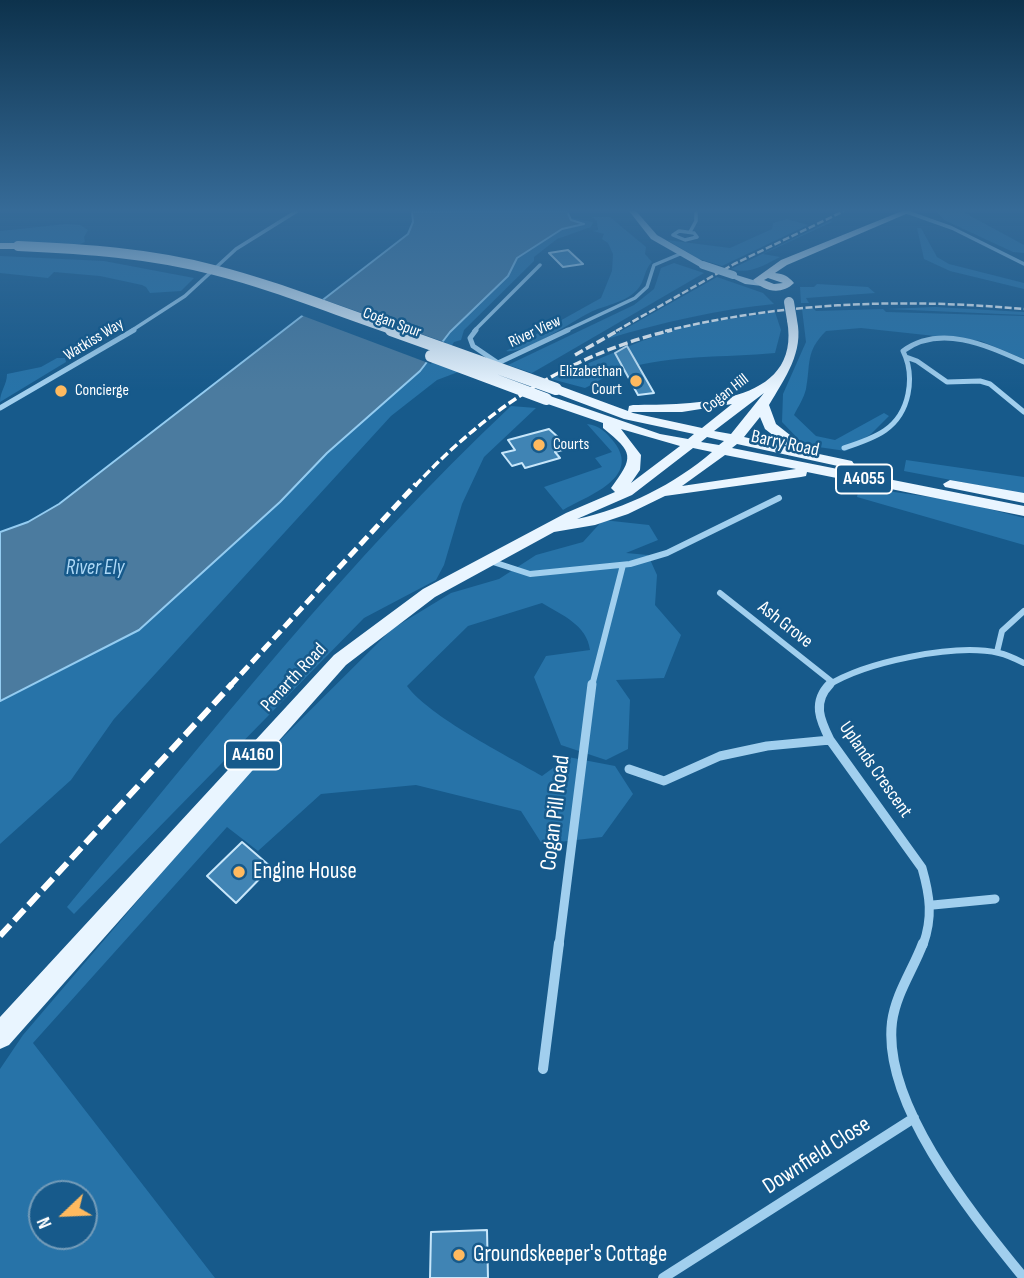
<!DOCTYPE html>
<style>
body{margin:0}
#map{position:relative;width:1024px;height:1278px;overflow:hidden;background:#175a8b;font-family:"Sofia Sans Condensed",sans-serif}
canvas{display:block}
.north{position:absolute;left:28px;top:1180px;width:70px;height:70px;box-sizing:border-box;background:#175a8b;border:2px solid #749cb9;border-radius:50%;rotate:247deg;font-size:19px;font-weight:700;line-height:28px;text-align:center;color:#fff}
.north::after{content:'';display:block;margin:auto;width:24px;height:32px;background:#ffba5f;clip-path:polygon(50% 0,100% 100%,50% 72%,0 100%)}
</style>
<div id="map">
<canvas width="1024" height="1278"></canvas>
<div class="north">N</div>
</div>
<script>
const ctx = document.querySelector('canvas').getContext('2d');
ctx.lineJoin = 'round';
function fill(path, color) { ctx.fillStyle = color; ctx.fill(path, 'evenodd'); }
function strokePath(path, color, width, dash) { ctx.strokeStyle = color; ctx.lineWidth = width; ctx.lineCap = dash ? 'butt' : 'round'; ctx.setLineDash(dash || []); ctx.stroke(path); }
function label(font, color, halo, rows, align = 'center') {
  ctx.font = font + ' "Sofia Sans Condensed",sans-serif'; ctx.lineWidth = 5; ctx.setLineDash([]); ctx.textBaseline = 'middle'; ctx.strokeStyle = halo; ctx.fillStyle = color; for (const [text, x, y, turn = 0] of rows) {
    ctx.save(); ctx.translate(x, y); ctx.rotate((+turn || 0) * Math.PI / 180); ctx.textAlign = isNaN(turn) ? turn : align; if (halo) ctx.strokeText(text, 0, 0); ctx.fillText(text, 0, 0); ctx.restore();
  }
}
fill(new Path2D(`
 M936,211H975L965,213L1024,245V253L1013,252L944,220Z
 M592,217H610L646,247L645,254L652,262C644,269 645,282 637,290C623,304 604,305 589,313C571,322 526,354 506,351L601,298L612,271L613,254L608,243L602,239L604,234L593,231L598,230L597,221Z
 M571,218L593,222L591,227L557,239L534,257V261L464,330L461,340L454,342L446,355L474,366L437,380L391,416L114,719L71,780L0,844V702L139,630L280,502L327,453L420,371L450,332L508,276L517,258L562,229L583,225Z
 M787,219L808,225L722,266L699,259L667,240L730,248L772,229L773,223Z
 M830,221L832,222L763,254L780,257C764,265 750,275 731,269Z
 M66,224L80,225L88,230L84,237L85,242L80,244L0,243V231Z
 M917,228H921L937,257L949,264L1024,283V289L950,271L924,259Z
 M0,256L104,261L194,278L181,291L150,293L146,287L142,285L100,276L54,272L48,278L0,273Z
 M674,263L704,273L532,373L508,365L634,305L654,289L661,268Z
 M717,277L763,293L774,304C716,310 663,322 607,339Z
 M817,284L868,287L875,293L806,298L809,303H801L800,287H814Z
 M935,307L1024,312V315L887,309Z
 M813,308L816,311L883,309L886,312L1024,316V359L981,341L861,328L826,331C805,352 811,363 806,389C804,398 798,407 794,415L816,436L835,440L884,413L889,416L871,434L846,451L804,445L782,422L783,394L806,342L802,309Z
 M775,312L781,330L775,353C724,358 673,354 624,369C610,373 597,382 585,388L551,379L639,342L684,326Z
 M57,358H65L66,362L0,402C0,391 7,385 7,374L41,367Z
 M511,406L536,408L484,457L462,504L444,565L436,580L364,618L74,914L67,907C209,736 348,559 511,406Z
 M587,424C599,425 607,433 614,442C642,478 587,496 563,510L544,487L602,467L595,458L612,452Z
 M906,460L1024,477V494L904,471Z
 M859,487L958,501L1024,518V545L857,497Z
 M603,520L649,525L658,540L626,553L648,555L657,575L655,605L681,635L664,678L616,680L630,700L628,749L606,760L561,745L534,677L546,656L590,650C587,625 562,615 542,603L468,626L407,686C430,717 506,755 542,776L568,757L615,766L633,794L602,837L542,844L521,811L416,785L321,794L258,851L227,827L33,1043L215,1278H0V1069L23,1035L246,774L392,629L451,593L499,579L536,555L583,542ZM42,1194H84V1236H42Z`), '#2773a8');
const water = new Path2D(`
 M567,211L571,220L584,224L562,229L517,258L508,276L450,332L420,371L327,453L280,502L139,630L0,701V532L28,522L59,504L408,234L413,222L412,212Z`);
fill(water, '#4b7b9f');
strokePath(water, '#94ccf1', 2);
fill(new Path2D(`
 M319,298L359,312L447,343L431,364L298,314Z`), '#175a8b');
const building = new Path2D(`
 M568,250L583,264L563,267L549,253Z
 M627,346L654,393L638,395L615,353Z
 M549,429L570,448L555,452L560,458L525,468L522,463L512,466L502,453L515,450L508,440Z
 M242,842L271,867L236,903L207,876Z
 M487,1230L488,1278H430L431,1232Z`);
fill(building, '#4084b4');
strokePath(building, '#c7e6fa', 2);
strokePath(new Path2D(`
 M907,212L952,228L1024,264
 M679,231L694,233L697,237L685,240L673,235Z
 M690,232L696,221V211
 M131,331L185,296L236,249L297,211
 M474,331L540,265
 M565,331L635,298L647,287L654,265L680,254`), '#a1cfee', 3.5);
strokePath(new Path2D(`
 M476,330L470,338L473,346L498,363L568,330
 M906,357L917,361L947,382L980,381L990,384L1024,412
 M0,408L134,330
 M844,448C875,438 901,429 908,394C911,379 910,365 903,351C940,324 986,345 1024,362`), '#a1cfee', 5);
strokePath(new Path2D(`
 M490,561L530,574L630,564L667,553L779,498
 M720,593L831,681
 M997,652L1002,631L1024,611
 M592,686L623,565
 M827,686C865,662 955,643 999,653C1008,655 1016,659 1024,663`), '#a1cfee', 6);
strokePath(new Path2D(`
 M830,684C812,702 820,720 830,740L922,868C930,896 933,917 923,945
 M629,769L664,781L720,756L767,746L830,740
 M933,905L995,899
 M559,945L592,684`), '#a1cfee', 9);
strokePath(new Path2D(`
 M923,943C913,970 896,993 892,1022C882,1106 974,1216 1024,1278
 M543,1069L559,943
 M663,1278L914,1118`), '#a1cfee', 10);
fill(new Path2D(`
 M629,211H636L657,235L706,263V267H700L651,239Z
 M730,273L766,284L762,286L745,284L730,277Z`), '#cfe8fa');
fill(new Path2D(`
 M902,211H913L787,265L775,273C784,274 788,276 794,283C782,295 764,292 753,280L781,260ZM768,278L783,283L774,284L764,280Z
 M0,243H18L23,246L18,249H0Z
 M792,317L797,320C804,352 785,378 769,405L776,424L804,446L805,451L852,461L854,464L847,468L737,444L732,448L1024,506V516L807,472L806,476L801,477L665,496L628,514L595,525L554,532L435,597L346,665L9,1045L0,1049V1017L334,655L423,589L566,513L615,492L611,488C634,457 634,453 603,428V423L542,402V396H550L660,434L688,439L694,434L624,419L552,392V386H560L628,411L629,406L633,405C690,404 803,407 787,320ZM764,393L731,434L714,431ZM732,404L702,428L633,413L631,412H682ZM760,417L765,429L788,447L744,437ZM621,429L680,446L631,483L640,470L641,455ZM707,437L724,441L719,445L701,442ZM693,448L712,452C675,484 625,509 577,519L632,495ZM725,455L796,469L682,486Z
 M950,480L1024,493V503L945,487L943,484Z`), '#e9f5ff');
strokePath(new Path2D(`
 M616,331L734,264L844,211
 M665,331C786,302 900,298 1024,309`), '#fff', 2.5, [7, 2.5]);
strokePath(new Path2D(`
 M575,355L619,330
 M415,486C485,410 570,354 672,330`), '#fff', 3.5, [9, 3.5]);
strokePath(new Path2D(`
 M230,686L416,484`), '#fff', 5, [11, 5]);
strokePath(new Path2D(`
 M0,936L232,684`), '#fff', 6, [15, 6]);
strokePath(new Path2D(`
 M703,265L733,275`), '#cfe8fa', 8);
strokePath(new Path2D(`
 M18,246C85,249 149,253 214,270C274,285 337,311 397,331
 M789,302L792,320`), '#e9f5ff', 10);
strokePath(new Path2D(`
 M391,330L556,389
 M431,356L546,399`), '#e9f5ff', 12);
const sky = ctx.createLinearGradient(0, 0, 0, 390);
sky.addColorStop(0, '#0d324c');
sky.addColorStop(0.54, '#366b98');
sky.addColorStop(1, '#366b9800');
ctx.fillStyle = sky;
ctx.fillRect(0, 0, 1024, 390);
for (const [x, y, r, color] of [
 [636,381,7,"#ffba5f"],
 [61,391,7,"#ffba5f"],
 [539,445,7,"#ffba5f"],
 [239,872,7,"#ffba5f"],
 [459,1255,7,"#ffba5f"]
]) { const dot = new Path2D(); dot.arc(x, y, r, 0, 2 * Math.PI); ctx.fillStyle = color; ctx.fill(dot); strokePath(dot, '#175a8b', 2.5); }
label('16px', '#fff', '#175a8b', [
 ["Cogan Spur",392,323,20],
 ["River View",535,332,-25],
 ["Watkiss Way",94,340,-31],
 ["Cogan Hill",726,394,-38]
]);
label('16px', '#fff', '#175a8b', [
 ["Elizabethan",622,372,"right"],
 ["Court",622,390,"right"],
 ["Concierge",75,391],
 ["Courts",553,445]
], 'left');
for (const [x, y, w] of [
 [864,479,56],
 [253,755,56]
]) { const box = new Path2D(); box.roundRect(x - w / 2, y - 14.5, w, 29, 5); ctx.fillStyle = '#175a8b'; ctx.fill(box); strokePath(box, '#fff', 2); }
label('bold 18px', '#fff', null, [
 ["A4055",864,479],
 ["A4160",253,755]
]);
label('19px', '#fff', '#175a8b', [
 ["Barry Road",785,444,12],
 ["Ash Grove",785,625,38],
 ["Penarth Road",294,678,-47],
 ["Uplands Crescent",875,770,55]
]);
label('italic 21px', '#add8f6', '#175a8b', [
 ["River Ely",95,569]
]);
label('23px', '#fff', '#175a8b', [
 ["Cogan Pill Road",556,813,-83],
 ["Downfield Close",817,1156,-33]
]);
label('23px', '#fff', '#175a8b', [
 ["Engine House",253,872],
 ["Groundskeeper's Cottage",473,1255]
], 'left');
</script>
